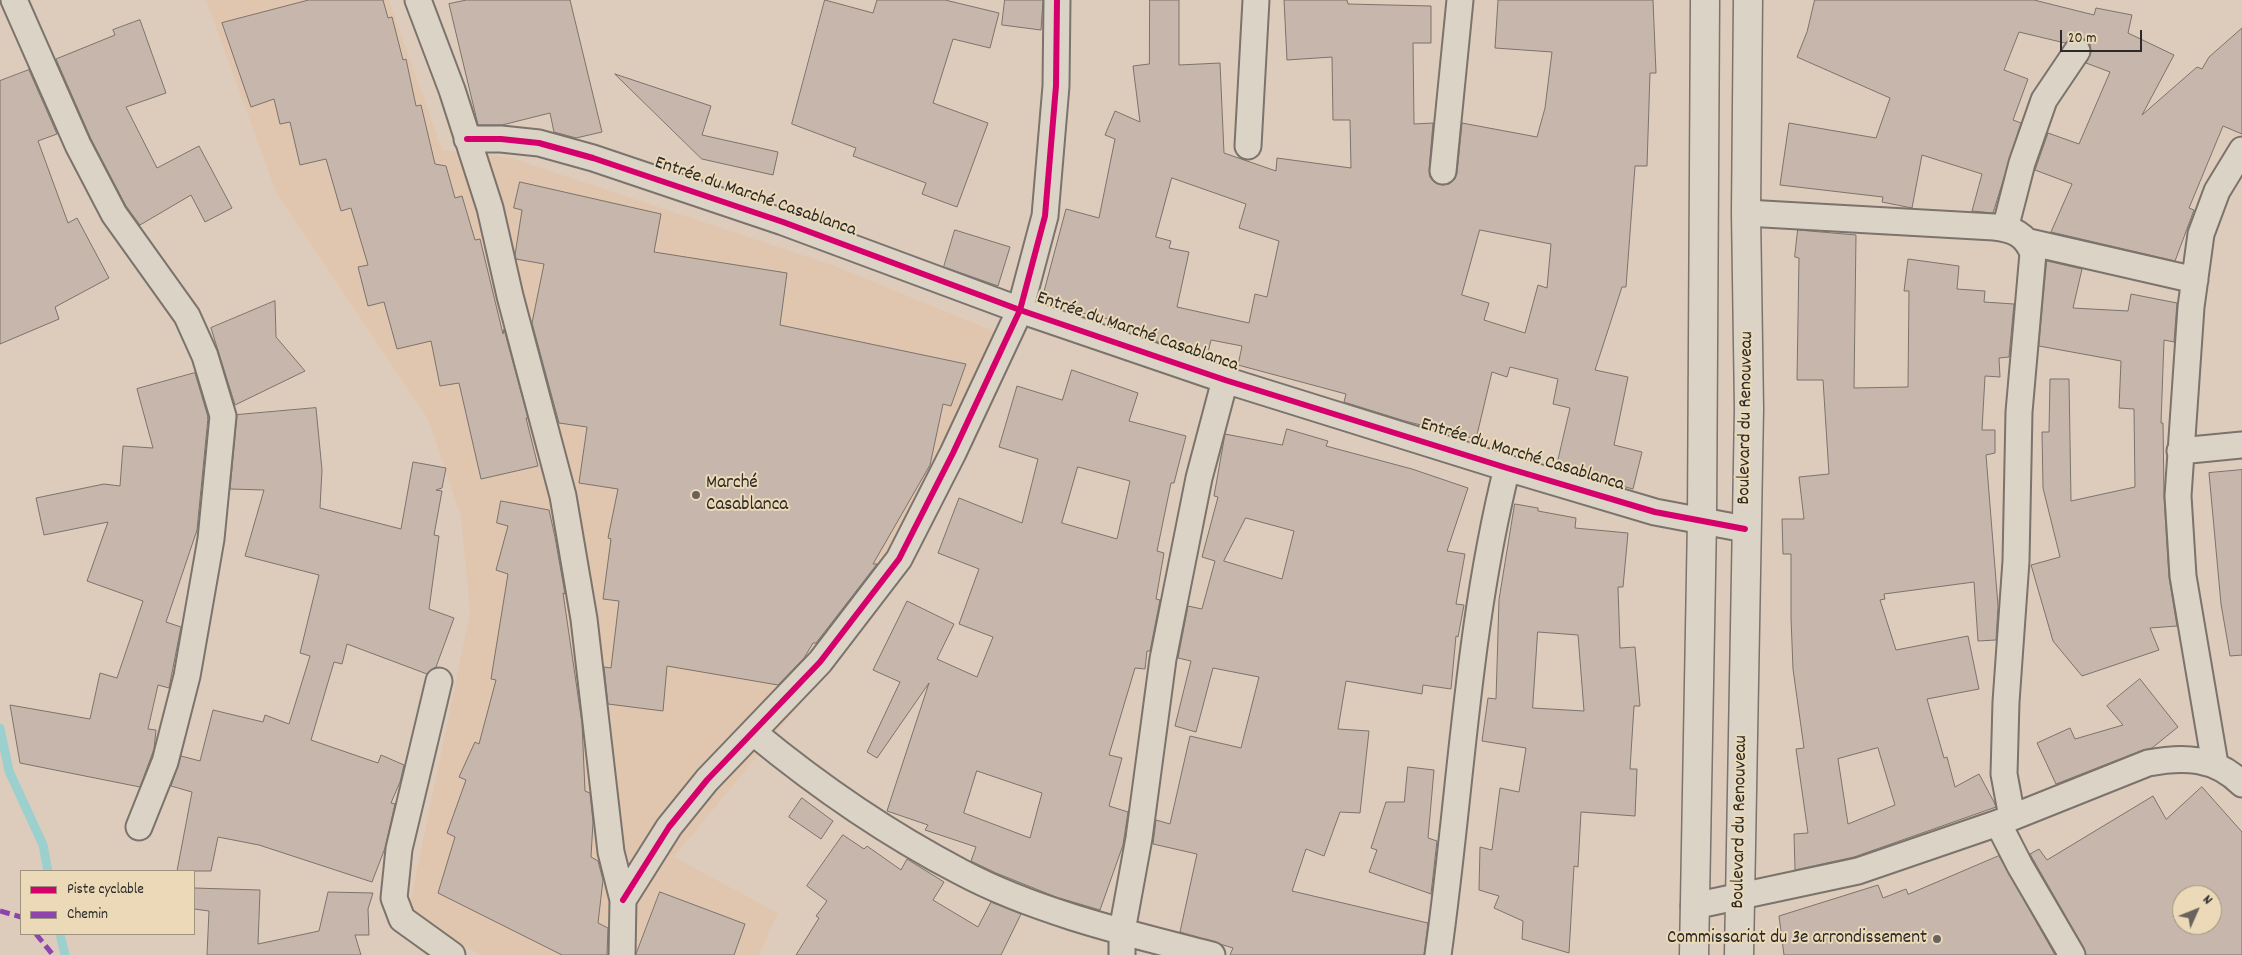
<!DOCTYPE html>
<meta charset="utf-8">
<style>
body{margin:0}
#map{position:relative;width:2242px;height:955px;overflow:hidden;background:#ddccbc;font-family:Dekko,sans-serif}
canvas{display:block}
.legend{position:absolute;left:20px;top:870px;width:175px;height:65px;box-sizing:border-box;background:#ebd9b7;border:1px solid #9e937f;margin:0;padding:6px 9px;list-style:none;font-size:15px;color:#2b2b2b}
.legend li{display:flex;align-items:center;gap:10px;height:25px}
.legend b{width:25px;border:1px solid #9e937f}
.north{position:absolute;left:2172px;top:885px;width:50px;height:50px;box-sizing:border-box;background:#ebd9b7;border:1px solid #9e937f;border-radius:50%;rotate:46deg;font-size:14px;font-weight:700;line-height:20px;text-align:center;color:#2b2b2b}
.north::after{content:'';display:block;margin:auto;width:18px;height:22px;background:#69635e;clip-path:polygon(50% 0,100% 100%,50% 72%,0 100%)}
.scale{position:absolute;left:2060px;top:30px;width:82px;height:22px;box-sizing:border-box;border:2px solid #2b2b2b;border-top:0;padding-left:6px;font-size:15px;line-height:18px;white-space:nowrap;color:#2b2b2b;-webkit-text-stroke:4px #ebd9b7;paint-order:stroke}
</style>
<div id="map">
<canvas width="2242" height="955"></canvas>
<ul class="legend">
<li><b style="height:6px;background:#d6006c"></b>Piste cyclable</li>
<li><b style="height:6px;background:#8e44ad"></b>Chemin</li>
</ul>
<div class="north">N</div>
<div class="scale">20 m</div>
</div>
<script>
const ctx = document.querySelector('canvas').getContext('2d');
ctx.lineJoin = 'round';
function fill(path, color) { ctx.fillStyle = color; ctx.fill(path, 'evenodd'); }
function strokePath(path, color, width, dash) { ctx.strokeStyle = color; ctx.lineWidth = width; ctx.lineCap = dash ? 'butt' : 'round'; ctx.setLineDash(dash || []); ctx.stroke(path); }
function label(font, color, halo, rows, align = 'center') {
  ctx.font = font + ' Dekko,sans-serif'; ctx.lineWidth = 4; ctx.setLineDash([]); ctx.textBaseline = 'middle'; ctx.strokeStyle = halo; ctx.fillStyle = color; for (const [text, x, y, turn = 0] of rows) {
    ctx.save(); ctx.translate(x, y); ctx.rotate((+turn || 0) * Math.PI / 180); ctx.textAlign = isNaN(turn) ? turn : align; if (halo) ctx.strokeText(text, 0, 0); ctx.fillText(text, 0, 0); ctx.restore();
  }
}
fill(new Path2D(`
 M206,0H389L442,150L508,157L832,265L1001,334L950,472L877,611L674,857L778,913L759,955H482L420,926L410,903L470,613L461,517L428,419L276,192Z`), '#e1c6af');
strokePath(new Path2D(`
 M0,728L9,771L43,845L48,871
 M60,934L65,955`), '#9cd0cf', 9);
const building = new Path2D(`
 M309,0H383L388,18L392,17L403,60L406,59L416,106L421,105L435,164L446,166L455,198L462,196L475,240L480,239L503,334L504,329L528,418H526L538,466L481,479L459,383L440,386L431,341L397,349L384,302L368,306L358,267L368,265L351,208L341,211L326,159L300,165L290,122L280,124L274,99L251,107L222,23Z
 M467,0H570L602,132L576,138L554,132L550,113L502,125H478L449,4Z
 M825,0L873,13L877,0H945L999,13L990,48L953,39L933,103L988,123L957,207L922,194L926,183L853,156L856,148L792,124Z
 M1005,0H1043L1041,30L1002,25Z
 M1150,0H1179V65L1220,63L1224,153L1276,171L1277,158L1351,168L1350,120H1333L1332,57L1287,60L1284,0H1347L1348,4L1431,6V43H1413L1414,124L1433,123L1429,170L1430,177L1434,182L1442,185L1449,184L1455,179L1457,173L1462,123L1537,137L1545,108L1552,52L1495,48L1498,0H1653L1656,73H1650L1647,166H1635L1626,287H1622L1595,370L1628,377L1614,445L1642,452L1633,489L1556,468L1570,408L1553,404L1558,379L1510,367L1507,377L1492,372L1476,439L1405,421L1344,402L1346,394L1238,365L1242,346L1211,340L1207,357L1192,353L1115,327L1117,321L1074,311V308L1042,299L1066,209L1099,218L1115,139L1105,135L1115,111L1140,122L1133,66L1149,64ZM1172,178L1246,204L1239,228L1279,241L1267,297L1255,294L1249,323L1177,307L1189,252L1169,248L1171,241L1156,237ZM1480,230L1551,244L1547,288L1538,285L1525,333L1484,320L1489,303L1462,295Z
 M1815,0H2034L2094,15L2096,8L2132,15L2128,33L2174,55L2142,115L2197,67L2202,69L2209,57L2242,28V134L2223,126L2189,208L2194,210L2175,261L2051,232L2072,184L2035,170L2048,133L2079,144L2110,72L2086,63L2091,52L2090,44L2085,39L2078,37L2071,38L2065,43L2019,32L2004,70L2028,79L2013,120L2021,123L1993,213L1972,211L1982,174L1922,155L1912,208L1882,202L1883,197L1780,185L1789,123L1876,138L1890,98L1797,57L1807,32Z
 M140,20L166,93L126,107L157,168L199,146L232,208L205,222L191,195L140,225L126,206L91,139L56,59L115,35L113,30Z
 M29,70L57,134L38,141L68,223L77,218L109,278L55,307L59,319L0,344V81Z
 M615,74L711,106L702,135L778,152L773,175L702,159Z
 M520,182L661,214L654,252L787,273L780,325L966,364L951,406L943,404L930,465L873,564H877L816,643H813L804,658L778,685L667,666L663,711L608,704L604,667L611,668L619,601L603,599L611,539L608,538L618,489L579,483L587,427L559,423L532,323L544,264L516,259L515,255L522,210L514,208Z
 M955,230L1010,247L998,286L944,267Z
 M1798,230L1856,235L1854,388L1908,387L1909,291H1904L1908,259L1959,266L1957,289L1985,291L1984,302L2014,304L2009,357L1999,358L2000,377L1985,376L1982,430H1995V453L1986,455L1998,606L1996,640L1978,641L1974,582L1884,594L1885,599L1880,600L1896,650L1968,636L1979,689L1927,699L1944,758L1947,757L1955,787L1979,774L1994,802L1996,807L1854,857L1795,870L1794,834L1808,833L1796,749L1804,748L1793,669L1791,618V554H1783L1782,519H1804L1799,477L1829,474L1823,380H1797L1799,258L1795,257ZM1878,748L1895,805L1848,824L1838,759Z
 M2047,261L2082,269L2073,308L2128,311L2131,294L2177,303L2174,342L2164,340L2161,423H2163L2164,497L2169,577L2177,626L2150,628L2159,650L2082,676L2053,641L2031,565L2060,557L2043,488L2042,432H2049L2050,379H2069L2071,501L2135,487L2134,409L2119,408L2121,361L2039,346Z
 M275,301L276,337L305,371L235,405L211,328Z
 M1072,370L1138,393L1129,421L1186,436L1174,483H1171L1157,551L1164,553L1156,599L1160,600L1150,651H1147L1145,669L1135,668L1109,755L1122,758L1109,806L1128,812L1123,845L1100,910L1056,897L996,873L971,861L976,847L925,830L928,825L887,811L929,683L877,758L867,752L900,682L873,670L907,601L954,624L937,659L977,677L993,637L959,624L979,569L938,553L959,498L1022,523L1038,459L999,447L1017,386L1062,400ZM1078,467L1130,481L1117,539L1062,523ZM977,771L1042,793L1030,838L964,813Z
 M195,373L208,417L207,418H208L197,530L166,622L181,627L169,688L158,685L148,729L156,730L154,749L140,787L20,763L10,705L90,719L100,673L117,678L143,601L87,581L108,522L44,535L36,498L104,484L120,486L123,446L153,448L137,389Z
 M316,408L322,470L320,508L401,529L413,462L446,468L442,488L436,490L442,491L434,535L439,536L429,609L454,618L436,667L427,674L347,644L342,664L334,662L311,740L378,763L381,755L404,765L400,782L391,803L395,804L385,848L372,882L259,845L218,837L211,871H177L192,792L171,786L181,756L200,761L213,710L263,722L265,715L289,724L310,656L300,653L319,575L245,556L264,490L230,489L237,415Z
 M1287,429L1328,441L1326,446L1412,469L1468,488L1447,551L1465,554L1456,604L1464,605L1458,637L1456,636L1451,689L1423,685L1422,694L1346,681L1338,729L1369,731L1360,813L1340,812L1324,856L1306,849L1292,891L1428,923L1424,955H1230L1233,948L1180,932L1197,854L1153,844L1156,820L1170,824L1190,736L1241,748L1259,677L1213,668L1196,732L1175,726L1191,661L1178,658L1188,606L1202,609L1215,561L1202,557L1218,497L1214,496L1225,434L1282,445ZM1246,518L1294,531L1282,579L1224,561Z
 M2242,470V655L2230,656L2221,604L2209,473Z
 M501,501L549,510L555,537L565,594L563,593L582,723L585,791L590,793L593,822L591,857L598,861L603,880L598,923L608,928L607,955H562L438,893L455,837L447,833L466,780L459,777L475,742L479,744L496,680L491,679L508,574L496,570L508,526L497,523Z
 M1515,504L1538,508V511L1576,518L1575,528L1628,533L1623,587H1618L1620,648L1635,647L1640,706H1634L1630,769H1637L1635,816L1581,812L1578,867L1574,866L1569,953L1522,939L1523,921L1494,908L1499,896L1479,890L1480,847L1492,850L1500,788L1519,792L1526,748L1482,741L1488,698L1496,699L1499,600ZM1538,632L1578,635L1584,711L1533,708Z
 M2140,679L2178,727L2152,748L2143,750L2056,784L2037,743L2070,728L2075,739L2123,725L2107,706Z
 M1408,767L1434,770L1428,838L1437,841L1431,894L1369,872L1377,850L1371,848L1386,802H1404Z
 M2202,787L2242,832V955H2086L2084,948L2030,854L2039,849L2047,860L2153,796L2166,819ZM2182,895H2212V925H2182Z
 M802,798L833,821L821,839L789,817Z
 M843,835L864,849L867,846L901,870L907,859L944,882L933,900L978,927L991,902L1021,914L1001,955H796L819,918L816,916L827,901L807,886Z
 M1999,856L2055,955H1784L1779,916L1878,885L1883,898L1906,889L1908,894Z
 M194,888L260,890L258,944L319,931L328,892L373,893L368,909L369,935H355L361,955H207L209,911L194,909Z
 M660,892L745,924L734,955H636Z`);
fill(building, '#c7b6ab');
strokePath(building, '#7b736c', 1);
const street = new Path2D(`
 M14,0L78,145L114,214L187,316L205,356L223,416L211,539L187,676L165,762L139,827
 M418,0L452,90L490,208L510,296L563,496L584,619L611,852L623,900L622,955
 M467,139H501L539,143L593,158L783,222L1020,310L1225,380L1507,468L1655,512L1745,529
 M1248,146L1256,0
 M1443,171L1460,0
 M1746,213L1994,227C2013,229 2025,234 2033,253L2019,412L2016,561L2006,702L2004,774L2012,817
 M2005,229L2022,163L2044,100L2077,51
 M2029,242L2195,280
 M2180,451L2242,445
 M439,681L399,849L394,898L402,919L452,955
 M754,733C817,785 888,834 961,872C1036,912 1130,934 1212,955
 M2215,764L2183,576L2178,496L2191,307L2201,234L2217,191L2242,150
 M1998,823L2020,866L2072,955
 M623,900L669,827L707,780L820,662L899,559L953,453L1020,310L1045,216L1056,86L1057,0
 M1694,906L1858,871L1998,823L2148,763C2184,756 2215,757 2242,784
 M1122,955V931L1139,838L1163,659L1199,478L1225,380
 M1438,955C1461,793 1467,628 1507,468`);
const highway = new Path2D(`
 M1694,955L1702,520L1705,0
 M1739,955L1749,409L1746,213L1748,0`);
strokePath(street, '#7b736c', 29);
strokePath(highway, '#7b736c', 31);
strokePath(street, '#dad3c6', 25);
strokePath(highway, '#dad3c6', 28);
strokePath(new Path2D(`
 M0,911L21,917
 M36,934L53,955`), '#8e44ad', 5, [10, 5]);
strokePath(new Path2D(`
 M467,139H501L539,143L593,158L783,222L1020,310L1225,380L1507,468L1655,512L1745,529
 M623,900L669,827L707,780L820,662L899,559L953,453L1020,310L1045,216L1056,86L1057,0`), '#d6006c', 6);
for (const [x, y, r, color] of [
 [696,495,5,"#69635e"],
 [1937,939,5,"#69635e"]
]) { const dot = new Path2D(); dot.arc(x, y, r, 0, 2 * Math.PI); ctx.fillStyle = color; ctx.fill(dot); strokePath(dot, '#ebd9b7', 2); }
label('19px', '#2b2b2b', '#ebd9b7', [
 ["Entrée du Marché Casablanca",755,198,19],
 ["Entrée du Marché Casablanca",1137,333,19],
 ["Boulevard du Renouveau",1747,418,-89],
 ["Entrée du Marché Casablanca",1522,456,17],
 ["Boulevard du Renouveau",1741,822,-89]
]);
label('19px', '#2b2b2b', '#ebd9b7', [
 ["Marché",706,484],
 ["Casablanca",706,506],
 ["Commissariat du 3e arrondissement",1927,939,"right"]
], 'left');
</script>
